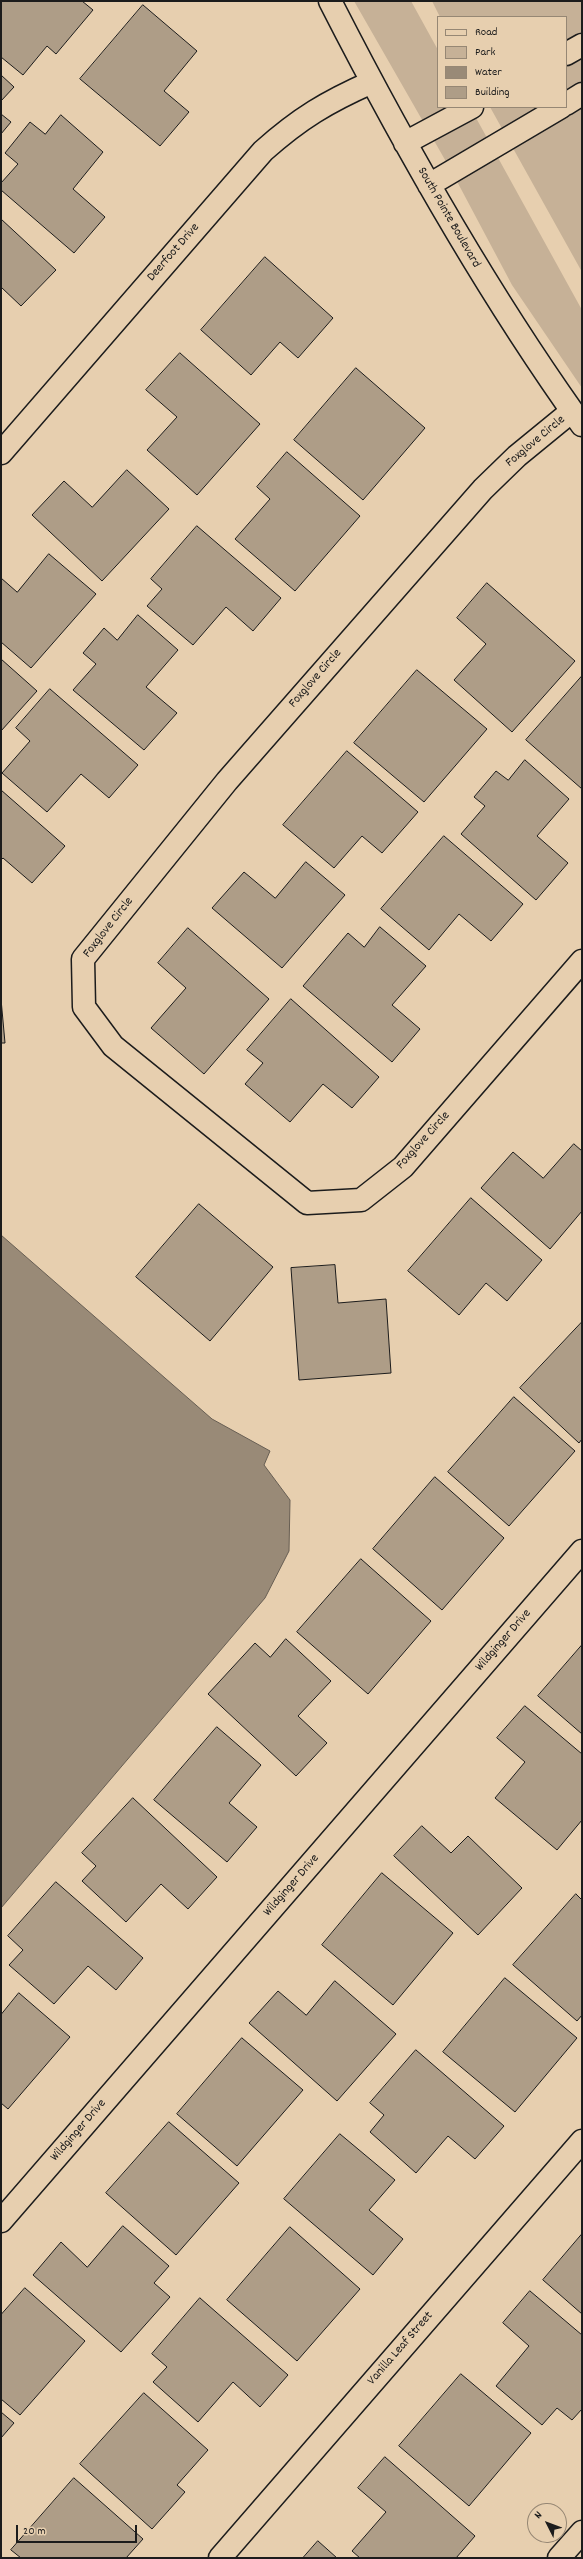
<!DOCTYPE html>
<style>
body{margin:0}
#map{position:relative;width:583px;height:2559px;overflow:hidden;background:#e7cfaf;font-family:Dekko,sans-serif}
canvas{display:block}
.frame{position:absolute;inset:0;border:2px solid #1c1c1c;pointer-events:none}
.legend{position:absolute;left:437px;top:16px;width:130px;height:92px;box-sizing:border-box;background:#e7cfaf;border:1px solid #968774;margin:0;padding:5px 7px;list-style:none;font-size:12px;color:#1c1c1c}
.legend li{display:flex;align-items:center;gap:8px;height:20px}
.legend b{width:20px;border:1px solid #968774}
.north{position:absolute;left:527px;top:2503px;width:40px;height:40px;box-sizing:border-box;background:#e7cfaf;border:1px solid #968774;border-radius:50%;rotate:312deg;font-size:11px;font-weight:700;line-height:16px;text-align:center;color:#1c1c1c}
.north::after{content:'';display:block;margin:auto;width:14px;height:18px;background:#1c1c1c;clip-path:polygon(50% 0,100% 100%,50% 72%,0 100%)}
.scale{position:absolute;left:16px;top:2525px;width:121px;height:18px;box-sizing:border-box;border:2px solid #1c1c1c;border-top:0;padding-left:5px;font-size:12px;line-height:14px;white-space:nowrap;color:#1c1c1c;-webkit-text-stroke:3px #e7cfaf;paint-order:stroke}
</style>
<div id="map">
<canvas width="583" height="2559"></canvas>
<div class="frame"></div>
<ul class="legend">
<li><b style="height:5px;background:#e7cfaf"></b>Road</li>
<li><b style="height:11px;background:#c6b197"></b>Park</li>
<li><b style="height:11px;background:#998a77"></b>Water</li>
<li><b style="height:11px;background:#ae9d87"></b>Building</li>
</ul>
<div class="north">N</div>
<div class="scale">20 m</div>
</div>
<script>
const ctx = document.querySelector('canvas').getContext('2d');
ctx.lineJoin = 'round';
function fill(path, color) { ctx.fillStyle = color; ctx.fill(path, 'evenodd'); }
function strokePath(path, color, width, dash) { ctx.strokeStyle = color; ctx.lineWidth = width; ctx.lineCap = dash ? 'butt' : 'round'; ctx.setLineDash(dash || []); ctx.stroke(path); }
function label(font, color, halo, rows, align = 'center') {
  ctx.font = font + ' Dekko,sans-serif'; ctx.lineWidth = 3; ctx.setLineDash([]); ctx.textBaseline = 'middle'; ctx.strokeStyle = halo; ctx.fillStyle = color; for (const [text, x, y, turn = 0] of rows) {
    ctx.save(); ctx.translate(x, y); ctx.rotate((+turn || 0) * Math.PI / 180); ctx.textAlign = isNaN(turn) ? turn : align; if (halo) ctx.strokeText(text, 0, 0); ctx.fillText(text, 0, 0); ctx.restore();
  }
}
fill(new Path2D(`
 M354,1H411L438,50V107H470L582,310V388L512,285L452,172Z
 M432,1H582V272L490,107H566V17H440Z`), '#c6b197');
const water = new Path2D(`
 M1,1235L212,1419L270,1451L264,1465L290,1500L289,1551L265,1598L1,1908Z`);
fill(water, '#998a77');
strokePath(water, '#675e53', 1);
const building = new Path2D(`
 M1,1H82L93,10L56,54L47,46L23,75L1,57Z
 M143,5L197,51L164,91L189,112L160,146L80,79Z
 M1,75L14,87L1,101Z
 M1,114L11,122L1,134Z
 M61,115L103,152L73,189L105,217L74,253L1,190V183L18,164L5,153L30,122L45,134Z
 M1,219L56,270L21,306L1,287Z
 M265,257L333,318L298,358L280,342L251,375L201,330Z
 M180,353L260,424L197,495L147,450L177,417L146,390Z
 M356,368L425,428L363,500L294,440Z
 M287,452L360,516L295,591L235,539L270,499L257,487Z
 M127,470L169,509L102,581L32,515L64,481L92,507Z
 M197,526L281,598L253,631L226,607L193,645L147,606L162,589L151,579Z
 M49,554L96,594L31,668L1,642V578L17,592Z
 M487,583L575,661L512,732L454,680L486,644L457,618Z
 M138,615L178,650L146,687L177,713L144,750L73,690L96,664L83,653L104,628L117,640Z
 M1,659L37,691L1,731Z
 M417,670L487,729L424,802L354,743Z
 M582,676V789L526,740Z
 M50,689L138,765L109,798L81,774L47,812L2,773L30,741L16,728Z
 M347,751L418,812L382,853L362,836L334,868L283,825Z
 M525,760L569,799L537,836L568,863L536,900L461,834L485,806L474,797L496,771L508,780Z
 M1,790L65,846L32,883L3,858L1,860Z
 M444,836L523,904L491,941L459,914L429,950L381,909Z
 M306,862L345,895L282,968L212,908L244,872L275,898Z
 M380,927L426,966L392,1005L420,1029L392,1062L303,986L348,933L364,947Z
 M188,928L269,999L204,1074L151,1028L186,988L158,963Z
 M1,999L5,1043H1Z
 M291,999L379,1077L352,1108L323,1084L290,1122L245,1084L263,1063L247,1050Z
 M574,1144L582,1151V1211L550,1249L481,1188L513,1152L543,1178Z
 M471,1198L542,1260L507,1301L486,1283L459,1315L408,1271Z
 M199,1204L273,1267L210,1341L136,1277Z
 M335,1265L338,1303L386,1299L391,1373L299,1380L291,1268Z
 M582,1322V1439L579,1443L520,1388Z
 M514,1397L575,1451L509,1526L448,1472Z
 M435,1477L504,1538L442,1610L373,1549Z
 M361,1559L431,1621L368,1694L297,1632Z
 M286,1639L331,1681L298,1716L327,1743L296,1776L208,1694L255,1643L270,1657Z
 M582,1645V1734L538,1696Z
 M525,1706L582,1754V1820L557,1850L495,1798L525,1762L497,1738Z
 M217,1727L261,1765L229,1803L257,1827L227,1862L154,1800Z
 M133,1798L217,1877L188,1909L161,1884L126,1922L82,1881L96,1866L82,1853Z
 M422,1826L451,1853L468,1836L522,1888L478,1935L394,1856Z
 M382,1873L453,1933L393,2005L322,1945Z
 M56,1882L143,1958L116,1990L88,1966L54,2004L9,1965L23,1950L8,1936Z
 M576,1894L582,1900V2015L577,2021L513,1965Z
 M505,1978L577,2038L515,2112L443,2052Z
 M335,1981L396,2034L337,2101L249,2023L278,1991L306,2015Z
 M19,1993L70,2037L8,2109L1,2103V2015Z
 M242,2038L303,2090L237,2166L177,2114Z
 M416,2050L504,2126L475,2159L448,2136L416,2173L370,2132L384,2115L370,2103Z
 M169,2122L239,2183L176,2255L106,2193Z
 M340,2134L395,2180L369,2210L403,2239L373,2275L284,2199Z
 M123,2226L169,2266L154,2283L170,2297L121,2352L33,2275L61,2242L87,2267Z
 M290,2227L360,2289L297,2361L227,2300Z
 M582,2234V2314L543,2280Z
 M25,2288L85,2341L20,2415L1,2399V2315Z
 M530,2291L582,2335V2409L572,2420L557,2408L542,2425L496,2386L529,2346L503,2323Z
 M200,2298L288,2375L260,2407L233,2382L198,2422L153,2382L167,2367L152,2354Z
 M461,2374L531,2433L469,2506L399,2446Z
 M144,2393L208,2450L177,2485L185,2492L152,2529L80,2464Z
 M1,2412L14,2423L1,2438Z
 M385,2457L475,2536L456,2558H360L352,2551L386,2512L358,2488Z
 M74,2478L143,2539L126,2558H21L11,2550Z
 M318,2541L337,2558H303Z`);
fill(building, '#ae9d87');
strokePath(building, '#1c1c1c', 1);
const minor = new Path2D(`
 M330,1C405,148 486,291 582,425
 M566,54L582,45
 M566,104L582,94
 M405,143L472,107
 M429,185L561,107
 M572,411L517,456L483,489L227,781L83,959L84,1007L113,1046L307,1203L361,1200L403,1167L582,961
 M1,453L263,151C300,118 327,102 372,82
 M1,2221L582,1551
 M220,2558L582,2141`);
const major = new Path2D(`
 M559,2558L582,2532`);
strokePath(minor, '#1c1c1c', 25);
strokePath(major, '#1c1c1c', 25);
strokePath(minor, '#e7cfaf', 22);
strokePath(major, '#e7cfaf', 22);
label('13px', '#1c1c1c', '#e7cfaf', [
 ["South Pointe Boulevard",448,218,60],
 ["Deerfoot Drive",174,253,-49],
 ["Foxglove Circle",536,442,-40],
 ["Foxglove Circle",316,679,-49],
 ["Foxglove Circle",109,928,-52],
 ["Foxglove Circle",424,1141,-48],
 ["Wildginger Drive",504,1641,-49],
 ["Wildginger Drive",292,1886,-49],
 ["Wildginger Drive",79,2131,-49],
 ["Vanilla Leaf Street",401,2349,-49]
]);
</script>
